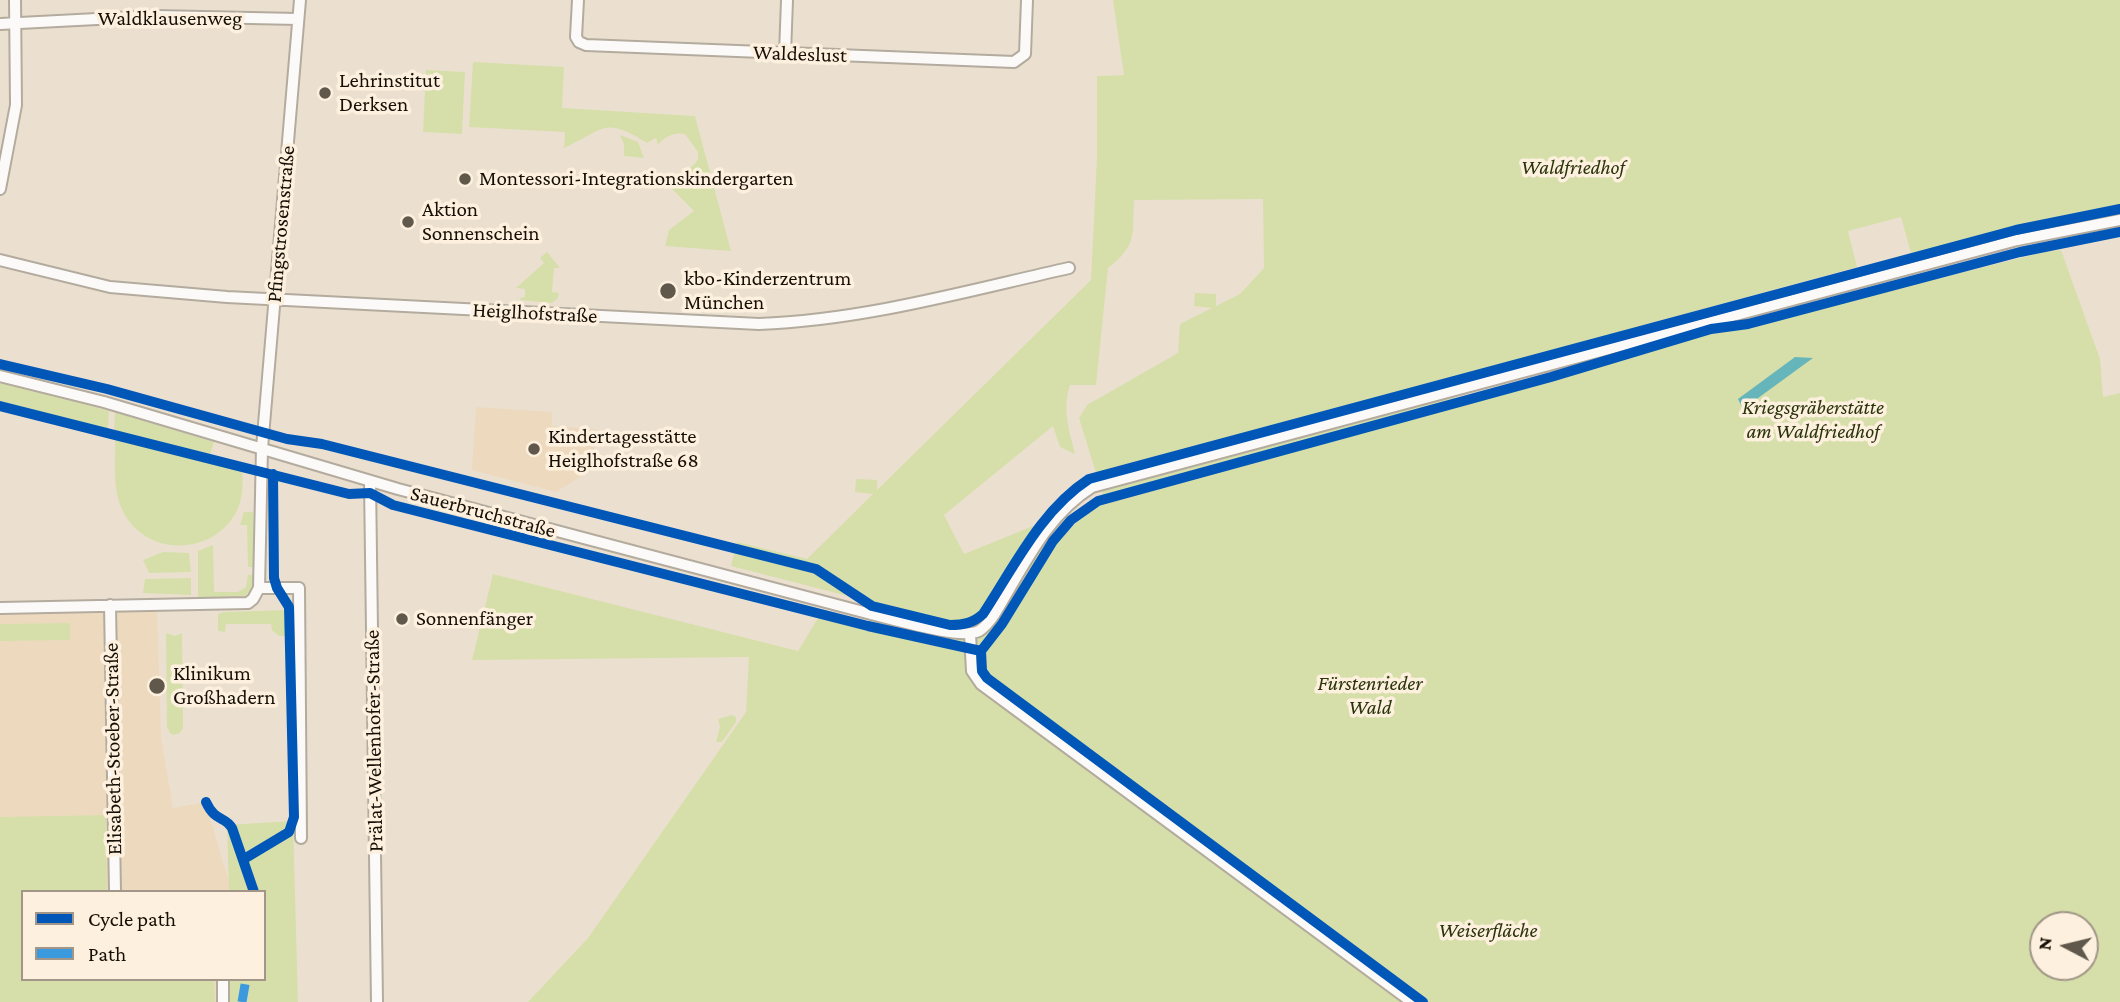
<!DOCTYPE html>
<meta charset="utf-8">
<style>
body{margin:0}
#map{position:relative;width:2120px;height:1002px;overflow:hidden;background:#ebe0cf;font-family:"Crimson Pro",serif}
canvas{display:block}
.legend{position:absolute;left:21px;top:890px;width:245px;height:91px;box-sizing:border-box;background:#fdf0de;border:2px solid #a19687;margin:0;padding:9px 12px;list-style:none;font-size:21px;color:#160f05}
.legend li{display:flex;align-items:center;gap:14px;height:35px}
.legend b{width:35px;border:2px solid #a19687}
.north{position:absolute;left:2029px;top:911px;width:70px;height:70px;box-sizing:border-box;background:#fdf0de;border:2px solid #a19687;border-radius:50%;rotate:277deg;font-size:19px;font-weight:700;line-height:28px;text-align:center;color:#160f05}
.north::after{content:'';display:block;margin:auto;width:24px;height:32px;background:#61584c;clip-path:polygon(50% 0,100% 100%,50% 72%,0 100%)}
</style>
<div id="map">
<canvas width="2120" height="1002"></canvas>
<ul class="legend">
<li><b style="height:9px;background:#0057b8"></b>Cycle path</li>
<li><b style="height:9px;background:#3b9add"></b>Path</li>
</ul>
<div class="north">N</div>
</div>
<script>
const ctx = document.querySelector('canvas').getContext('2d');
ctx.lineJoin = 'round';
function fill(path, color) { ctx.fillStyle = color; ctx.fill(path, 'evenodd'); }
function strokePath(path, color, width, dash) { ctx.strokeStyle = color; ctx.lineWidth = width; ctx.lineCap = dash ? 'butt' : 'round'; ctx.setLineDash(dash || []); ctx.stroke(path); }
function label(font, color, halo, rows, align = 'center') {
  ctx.font = font + ' "Crimson Pro",serif'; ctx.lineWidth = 7; ctx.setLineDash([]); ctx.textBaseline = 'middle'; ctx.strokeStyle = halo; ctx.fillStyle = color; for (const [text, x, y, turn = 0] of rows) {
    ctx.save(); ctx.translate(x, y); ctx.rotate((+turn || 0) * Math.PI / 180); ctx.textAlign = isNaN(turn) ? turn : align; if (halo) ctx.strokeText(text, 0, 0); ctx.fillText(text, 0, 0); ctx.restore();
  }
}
fill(new Path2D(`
 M476,407L552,412V426L596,429L593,469L556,492L472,470Z
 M157,609L161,737L173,808L205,802L230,885L229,892H23V979H228V1002H0V611Z`), '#eddabe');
fill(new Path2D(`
 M1113,0H2120V206L1911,253L1901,217L1848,231L1857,267L1450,378L1456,404L1711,331L1748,325L2045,252L2061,250L2100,359L2103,397L2120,393V1002H528L588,938L746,712L749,657L472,660L493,574L798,651L818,618L871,630L883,605L731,566L737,542L807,559L873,494L855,492L856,479L877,480V490L1091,280L1097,157V76L1124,75ZM1263,199L1264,268L1240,294L1216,306V294L1195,293L1194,306L1212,308L1180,324L1178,353L1087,405L1079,418L1105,502L1077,522L1056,542L1033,526L964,554L944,515L1053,426L1060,447L1075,454C1069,430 1062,409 1070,385H1096L1108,268C1138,244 1132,236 1134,200ZM2043,925H2085V967H2043Z
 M473,62L564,67L562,108L695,116L731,251L665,246L669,230L694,211L663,180C675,170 690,174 698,159V152L685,134C674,132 665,136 658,145L656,138L647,143C603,115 604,130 564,148L565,132L469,127Z
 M426,70L465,72L462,134L423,132Z
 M620,135L638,142L644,158L624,156V144Z
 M547,252L560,268H554L552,292L559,293L558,298L552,303L520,300V298L525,297V289L516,288L544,263L540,258Z
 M0,380L109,411L108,430L0,401Z
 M115,412L214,442L210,455L114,431Z
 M115,439L242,470C243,481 243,492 240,503C222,556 145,561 122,509C112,488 116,461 115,439Z
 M244,512H253L254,567H248L247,525H240Z
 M213,545L214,592H238L246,587L248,575L254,574L252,589L245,596L198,598V551Z
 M163,552L189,553L191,572L149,573L143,560Z
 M191,578V595L143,593L145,579Z
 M287,610L288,636H279L272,630L271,624H226L225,632L218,631V614L224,612Z
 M70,623V640L0,641V624Z
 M166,633L175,636L182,633L183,728L180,733L174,735L170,733L167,727Z
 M732,715L736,717V722L722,742H716L720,727L718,719Z
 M106,815L107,892H23V979H214L215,1002H0V817Z
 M293,821L298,1002H228V979H264V892H229L227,825Z`), '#d6dfaa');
fill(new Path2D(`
 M1795,357L1813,358L1743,409L1738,399Z`), '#66b5bb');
const minor = new Path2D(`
 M578,0L576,37L579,42L586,45L1014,62L1025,54L1027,0
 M0,24L155,16L298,19
 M785,54L787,0
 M0,189L16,105L15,0
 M0,260L110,287L227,297L759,324C865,320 966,291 1069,268
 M0,376L104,402L398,489L871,614C893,619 960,640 979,631C985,627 990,621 994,615C1022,570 1045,516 1092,487L2017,240L2120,220
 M370,481L377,1002
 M259,588H299L301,838
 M110,605L115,892
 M0,608L248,603L253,599L259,588L262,448L300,0
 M970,634L972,671L981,684L1412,1002
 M223,1002V979`);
strokePath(minor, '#b3ab9e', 14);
strokePath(minor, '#fcfaf8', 10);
strokePath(new Path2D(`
 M242,1002L246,979`), '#3b9add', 9, [18, 9]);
strokePath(new Path2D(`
 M0,364L107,389L287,439L322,444L816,569L872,606L950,625C964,625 973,623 983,614C1014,567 1041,510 1089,479L2016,230L2120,209
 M0,406L349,494L370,493L393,505L868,626L981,651
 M206,802C215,822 225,816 232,828L254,892
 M244,859L289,832L294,817L289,607L277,588L274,578L273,474
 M1423,1002L987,678L982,671L981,651L1002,624L1053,541L1071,520L1098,501L1551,377L1711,329L1748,324L2020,252L2120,232`), '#0057b8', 10);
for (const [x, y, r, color] of [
 [325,93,7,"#61584c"],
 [465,179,7,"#61584c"],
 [408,222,7,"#61584c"],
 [668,291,9,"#61584c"],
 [534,449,7,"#61584c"],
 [402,619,7,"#61584c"],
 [157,686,9,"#61584c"]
]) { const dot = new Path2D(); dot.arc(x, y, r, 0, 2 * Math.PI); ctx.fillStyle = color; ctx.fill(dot); strokePath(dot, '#fdf0de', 2.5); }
label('21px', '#160f05', '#fdf0de', [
 ["Waldklausenweg",170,19],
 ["Waldeslust",800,54,2],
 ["Pfingstrosenstraße",281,224,-85],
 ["Heiglhofstraße",535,313,3],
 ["Sauerbruchstraße",483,512,15],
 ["Prälat-Wellenhofer-Straße",374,741,-91],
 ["Elisabeth-Stoeber-Straße",113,749,-91]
]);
label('21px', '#160f05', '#fdf0de', [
 ["Lehrinstitut",339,81],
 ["Derksen",339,105],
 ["Montessori-Integrationskindergarten",479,179],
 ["Aktion",422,210],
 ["Sonnenschein",422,234],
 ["kbo-Kinderzentrum",684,279],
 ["München",684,303],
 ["Kindertagesstätte",548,437],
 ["Heiglhofstraße 68",548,461],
 ["Sonnenfänger",416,619],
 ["Klinikum",173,674],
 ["Großhadern",173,698]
], 'left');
label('italic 21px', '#29340b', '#fdf0de', [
 ["Waldfriedhof",1573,168],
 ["Kriegsgräberstätte",1813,408],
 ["am Waldfriedhof",1813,432],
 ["Fürstenrieder",1370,684],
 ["Wald",1370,708],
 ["Weiserfläche",1488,931]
]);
</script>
